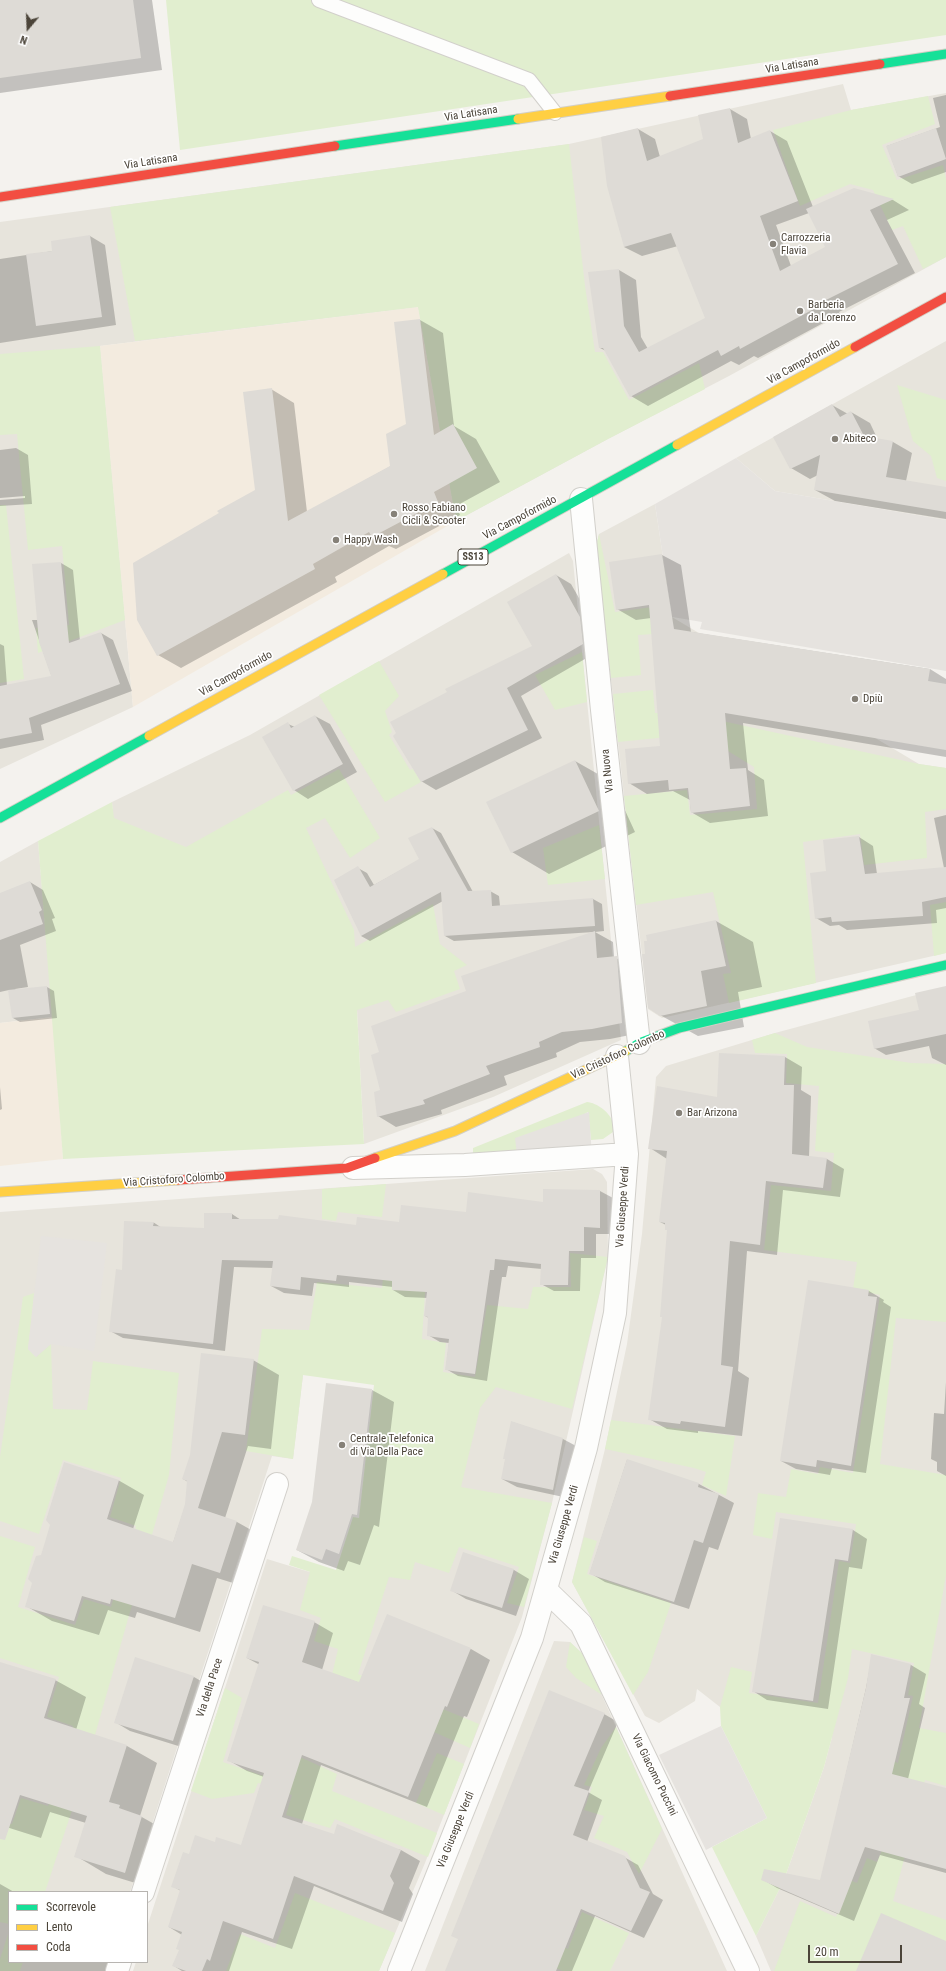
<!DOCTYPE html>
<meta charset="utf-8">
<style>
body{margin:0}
#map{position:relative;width:946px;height:1971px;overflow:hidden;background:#f4f2ee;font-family:"Roboto Condensed",sans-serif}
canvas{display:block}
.legend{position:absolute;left:8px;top:1891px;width:140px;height:72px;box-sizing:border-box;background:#fff;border:1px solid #b7b4b0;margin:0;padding:5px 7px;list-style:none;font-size:12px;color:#4b4439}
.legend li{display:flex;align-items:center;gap:8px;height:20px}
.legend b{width:20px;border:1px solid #b7b4b0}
.north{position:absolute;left:8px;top:8px;width:40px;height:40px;-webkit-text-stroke:3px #fff;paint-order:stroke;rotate:199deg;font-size:11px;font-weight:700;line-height:16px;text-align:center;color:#4b4439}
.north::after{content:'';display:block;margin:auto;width:14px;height:18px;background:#4b4439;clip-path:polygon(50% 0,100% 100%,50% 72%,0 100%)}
.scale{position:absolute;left:808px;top:1945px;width:94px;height:18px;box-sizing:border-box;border:2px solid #4b4439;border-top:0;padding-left:5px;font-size:12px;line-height:14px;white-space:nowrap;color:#4b4439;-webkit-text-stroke:3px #fff;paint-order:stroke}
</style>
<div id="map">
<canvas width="946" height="1971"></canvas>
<ul class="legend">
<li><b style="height:5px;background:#16e098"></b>Scorrevole</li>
<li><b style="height:5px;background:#ffcf43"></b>Lento</li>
<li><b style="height:5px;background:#f24e42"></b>Coda</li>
</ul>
<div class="north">N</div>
<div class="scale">20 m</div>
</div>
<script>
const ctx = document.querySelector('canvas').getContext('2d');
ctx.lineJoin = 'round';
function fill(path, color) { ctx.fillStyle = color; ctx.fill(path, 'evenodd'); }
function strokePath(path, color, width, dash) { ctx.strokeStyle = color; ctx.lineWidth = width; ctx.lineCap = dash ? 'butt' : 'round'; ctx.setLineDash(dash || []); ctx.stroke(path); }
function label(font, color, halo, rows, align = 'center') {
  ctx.font = font + ' "Roboto Condensed",sans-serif'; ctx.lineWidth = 3.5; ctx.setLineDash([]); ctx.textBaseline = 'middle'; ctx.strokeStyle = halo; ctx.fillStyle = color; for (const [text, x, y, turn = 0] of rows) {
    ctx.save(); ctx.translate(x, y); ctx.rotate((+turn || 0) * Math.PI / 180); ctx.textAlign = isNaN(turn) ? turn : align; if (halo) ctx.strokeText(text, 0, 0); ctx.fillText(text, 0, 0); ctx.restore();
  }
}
fill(new Path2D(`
 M843,84L851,110L946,93V257L729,376L608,439L456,521L418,307L100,346L133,707L0,769V222L569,144Z
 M946,341V520L775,491L736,458Z
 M655,504L672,617L919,764L946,768V953L662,1018L648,1009L596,546L599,534Z
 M569,553L573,561L621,1040L493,1097L364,1144L357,1010L127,1015L112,802L250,735Z
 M38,841L53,1017L0,1023V862Z
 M946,987V1971H771L756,1936L784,1880L824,1767L832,1737L720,1707L697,1689L695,1701L659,1723L645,1716L572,1582L605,1449L627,1344L642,1234L656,1077L666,1066L775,1033Z
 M593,1169L602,1174L607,1182L608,1257L552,1503L522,1617L425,1863L379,1971H133L136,1962H147V1927L267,1559L349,1584L443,1372L303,1375L293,1459L272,1456L130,1892H9V1962H108L105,1971H0V1212Z
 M554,1641L570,1642L583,1654L727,1971H425Z`), '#e7e4dc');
fill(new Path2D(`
 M418,307L456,521L133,707L100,346Z
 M53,1017L63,1159L0,1166V1023Z`), '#f3ebdf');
fill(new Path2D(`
 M166,0H946V35L180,150Z
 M928,96L935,124L882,145L897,180L943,165L946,179V257L923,269L903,226L892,230L873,190L850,184L800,206L773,130L851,110Z
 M569,144L585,286L595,352H603L629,400L699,363L705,389L608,439L456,521L418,307L135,341L110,207Z
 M100,346L125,620L38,653L36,628L69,625L62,546L28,550L17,434L0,435V354Z
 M897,385L946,400V481L937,478L931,456L913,441Z
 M0,505H6L24,679L0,683Z
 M599,534L615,612L668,605L670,633L638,635L641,675L611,678L596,546Z
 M582,652L587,702L555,710L535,675Z
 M379,661L399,696L385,711L392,732L389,735L410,770L413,769L421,782L385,802L319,695Z
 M653,690L655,713L681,712L919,764L946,768V809L925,812L927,858L864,865L860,834L803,842L816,983L729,1003L723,974L731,973L713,892L636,905L624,796L687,790L690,815L757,809L754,767L728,751L688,735L618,742L613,694Z
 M339,769L380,838L350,858L325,818L306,828L354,930L355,947L433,904L440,944L467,965L454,971L460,989L396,1012L388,1000L357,1010L364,1144L63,1159L38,841L112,802L114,818L186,847L288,790L291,795Z
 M599,825L605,879L548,885L543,848Z
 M946,902V953L934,956L930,905Z
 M775,1033L807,1047L911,1063L946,1064V1322L896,1318L880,1464L946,1475V1575L919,1728L946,1733V1786L925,1780L893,1901L946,1920V1971H774L800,1901L836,1917L850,1880L857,1883L867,1858L877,1862L901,1804L884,1792L893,1761L898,1763L913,1696L908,1695L914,1663L852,1649L848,1678L824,1767L784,1880L756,1936L712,1847L767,1818L721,1726L720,1707L731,1667L752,1672L749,1693L818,1703L839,1561L850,1563L856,1524L776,1512L772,1539L753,1535L758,1493L786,1497L791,1469L818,1474L820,1467L853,1473L880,1295L853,1289L857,1262L764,1250L771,1185L831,1191L834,1153L815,1151L819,1086L786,1083L787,1054L755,1053L752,1040Z
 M587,1102C597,1103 610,1112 613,1123C614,1125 613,1130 613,1132L603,1139L591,1140L588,1112L517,1155L473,1159V1148Z
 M386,1184L382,1217L338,1212L336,1221L322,1219V1189Z
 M570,1253L608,1257L572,1409L496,1387L480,1408L461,1487L552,1503L524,1607L507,1603L519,1567L459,1547L449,1573L415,1562L410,1580L389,1577L358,1674L479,1724L470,1748L375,1706L326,1701L338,1649L314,1641L321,1618L300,1610L310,1572L289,1565L292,1556L336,1570L353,1517L359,1518L374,1385L303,1375L293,1459L246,1451L262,1329L309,1330L317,1282L382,1288L384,1268L426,1277L422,1339L446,1343L443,1372L475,1377L487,1305L528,1309L533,1287H571Z
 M34,1293L28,1349L36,1357L51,1344L53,1409L87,1410L93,1361L179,1373L169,1475L83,1777L45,1892H9V1924L0,1922V1821L12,1824L21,1798L48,1806L73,1726L47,1717L59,1677L0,1658V1536L35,1547L18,1607L75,1625L84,1599L111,1607L136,1526L110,1517L121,1478L63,1460L39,1534L0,1521V1457L23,1297Z
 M611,1420L735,1436L726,1496L702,1485L706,1472L694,1468L605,1449Z
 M584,1537L597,1541L587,1574L671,1603L648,1672L633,1695L572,1582Z
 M570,1642L583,1654L602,1695L576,1678L566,1667Z
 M225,1688L242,1698L223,1762L290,1785L300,1757L337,1774L332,1791L437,1833L428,1857L335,1819L330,1828L286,1815L292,1795L258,1783L254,1793L212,1799L191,1791Z
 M616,1727L662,1829L639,1874L627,1852L594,1838L604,1816L584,1810L592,1787L584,1785L601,1748Z
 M437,1753L464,1764L444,1815L416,1803Z
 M295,1893L395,1933L379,1971H226L240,1934L275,1948Z
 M582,1912L629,1933L610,1971H563L520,1953L529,1933L568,1949Z
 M9,1931V1962H23L20,1971H0V1959Z`), '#e1eecf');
fill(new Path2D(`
 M736,458L775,491L946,520V671L700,629L702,622L672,617L655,504Z
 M589,1112L592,1156L517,1155L515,1138Z
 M41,1236L107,1243L94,1351L51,1344L36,1357L28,1349Z
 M721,1726L767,1818L706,1850L659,1755Z`), '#e6e3df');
fill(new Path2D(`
 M0,0H152L162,70L0,93Z
 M946,95V172L912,184L898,176L887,146L940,127L933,98Z
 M730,109L747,119L751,139L770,131L787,141L813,207L854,189L893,200L909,210L887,220L915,273L839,312L840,314L758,358L754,356L739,365L731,361L648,406L631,396L606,351L600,348L619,270L636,280L641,337L648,349L707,318L678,246L642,256L624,247L638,129L655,139L660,157L704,140ZM809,213L827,247L791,266L776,225Z
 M90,236L105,245L116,325L0,343V259L53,251Z
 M420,320L443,333L454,426L476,439L500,482L456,506L460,515L396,549L389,546L335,577L337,582L181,668L158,655L220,514L256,491L271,389L294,403L307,512L391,466L408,425Z
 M832,405L848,414L851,412L870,423L878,440L893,442L912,453L906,481L946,488V519L835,501L815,490L818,475L810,479L791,468Z
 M16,448L28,455L32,504L0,506V500L25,498V496L0,498V450Z
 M662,555L681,565L691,632L930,669L946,679V757L743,723L748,770L764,780L768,816L710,823L691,812L690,800L673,791L647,794L629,783L661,747L651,618L636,620L617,609L610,563Z
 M61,563L73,570L80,641L101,633L113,640L132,691L41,725L44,740L0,749V644L4,646L7,686L52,677L32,620H38Z
 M556,575L571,584L595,626L597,652L521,696L542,738L436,790L421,781L533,647Z
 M315,716L330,724L357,772L308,799L294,790L288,724L295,727Z
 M575,761L612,782L635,832L549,874L512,852Z
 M946,815V908L936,910L937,923L847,930L839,925L830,926L816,918L859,837L873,846L877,874L944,868L934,818Z
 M432,828L441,833L473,892L490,891L499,896L500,906L593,899L602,904L604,931L595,932L613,942L614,957L635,968L640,1033L610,1039L580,1042L556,1053L557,1057L504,1076L507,1085L441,1110L442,1114L396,1127L378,1116L381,1091V1053L468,992L594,932L454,941L445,936L443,901L370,941L361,936L358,868L367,873L374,885L421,859Z
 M30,882L43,890L55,918L52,919L56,931L20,945L28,987L15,989L16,990L47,987L54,991L57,1018L20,1022L13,1018L9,990L0,992V894Z
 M716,921L753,942L762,987L738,992L744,1027L698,1036L660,1015L646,955Z
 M946,987V1065L932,1058L929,1046L886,1055L874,1048L920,1011Z
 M785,1057L802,1067L801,1090L811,1096L809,1157L827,1159L844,1169L840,1197L783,1190L777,1255L747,1251L738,1371L749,1378L742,1436L698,1431V1433L667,1429L649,1419L663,1317L668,1231L666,1229V1225L660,1222L667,1159L650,1148L718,1098Z
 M0,1087L2,1109L0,1110Z
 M544,1190L600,1191L613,1198L612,1234H596V1258H581L580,1291H554L541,1284L542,1269L508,1266L506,1277H502L487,1381L458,1376L446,1369L449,1343L440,1342L428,1335L429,1318L425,1316L428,1298L405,1297L393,1290V1287L349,1282V1287L314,1283L312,1296L284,1293L271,1286L273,1268L234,1267L225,1351L123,1338L110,1331L123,1271L153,1222L162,1228L205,1229L232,1214L241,1220L357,1226L400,1223L544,1203Z
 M809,1282L869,1291L884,1300L883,1302L891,1307L866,1473L832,1468L830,1475L796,1469L781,1461Z
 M253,1360L279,1375L271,1449L248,1446L225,1518L237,1522L262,1536L246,1587L217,1578L200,1632L137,1612L135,1618L108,1610L99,1635L52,1621L26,1606L42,1556L118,1480L144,1495L133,1529L173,1543L186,1504L188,1482L183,1479Z
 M946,1382V1476L937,1471V1462L931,1459L934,1413L944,1414Z
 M372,1390L394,1402L379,1527L374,1525L360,1565L348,1561L344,1571L319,1562L297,1550Z
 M512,1422L563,1439L578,1447L568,1498L517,1487L502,1479Z
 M627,1460L699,1484L734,1503L718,1550L709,1547L689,1609L605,1582L590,1573Z
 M781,1519L853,1530L867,1539L862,1569L849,1567L828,1709L767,1700L753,1691Z
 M464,1554L514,1570L529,1579L516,1616L466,1599L451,1590Z
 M314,1622L333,1633L322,1670L360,1683L471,1649L490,1660L467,1717L464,1716L427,1807L321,1765L302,1824L334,1835L401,1850L420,1861L409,1888L413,1894L402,1922L314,1886L292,1949L242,1932L229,1971H182L174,1966L180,1950L182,1935L169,1927L181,1891L172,1886L189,1855L215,1843L242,1846L264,1777L247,1771L228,1760L260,1665L247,1658Z
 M872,1656L911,1665L926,1674L919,1704L925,1708L908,1779L946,1789V1873L880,1855L854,1921L777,1888L762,1879L821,1881L866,1688Z
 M0,1669L55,1680L86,1697L76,1730L127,1746L157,1763L140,1816L172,1834L155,1889L106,1874L76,1856L86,1823L50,1812L41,1838L0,1825Z
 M194,1677L208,1685L188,1749L130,1731L115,1722Z
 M604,1714L618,1722L588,1792L602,1800L587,1842L624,1857L638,1865L653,1894L663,1900L644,1938L595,1916L572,1971H446Z
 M0,1884L14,1892H9V1962H124L121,1971H0Z`), '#0003');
fill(new Path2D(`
 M0,0H133L141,58L0,78Z
 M730,108L738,143L770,130L798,201L760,216L780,271L825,247L806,209L854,188L894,199L870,210L898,264L822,302L823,304L740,349L739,346L721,356L718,350L630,397L603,348H599L588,272L619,269L624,326L639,352L705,318L671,233L624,247L607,186L601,137L638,128L647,161L703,139L698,115Z
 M936,128L946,159L898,177L886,146Z
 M90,235L102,317L36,326L26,254L52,251L51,241Z
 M420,319L434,435L453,424L477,468L434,492L438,502L372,537L369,532L313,564L315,569L157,656L137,620L133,563L219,513L217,511L255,490L243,392L272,388L288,521L390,466L386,434L406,424L394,322Z
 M832,404L840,417L851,411L864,436L893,441L886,477L946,487V512L814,490L820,455L790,469L773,437Z
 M662,554L674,629L930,669L928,681L946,684V750L725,713L730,769L746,768L750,806L691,813L688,788L669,790L668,780L628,784L625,749L660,746L649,605L616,610L609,562Z
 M61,562L69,643L101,632L120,684L29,718L32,733L0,739V686L51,676L39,642L32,564Z
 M556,574L580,617L583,644L507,688L528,730L421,782L393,736L396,733L390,722L447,692L445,689L532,646L507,602Z
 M315,715L343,764L293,791L262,737L288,722L291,728Z
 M575,760L599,811L511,853L486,802Z
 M432,827L468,891L491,890L492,906L593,898L595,926L444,936L441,892L361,936L334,880L358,866L370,887L419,859L408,838Z
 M859,836L865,874L946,867V897L922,902L923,916L832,922L831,917L815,919L810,873L826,871L823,840Z
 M30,881L42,910L39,912L43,924L0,940V893Z
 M716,920L726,966L701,971L707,1006L660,1016L648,1008L642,954H645L644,941H647L646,935Z
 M595,931L597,958L617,956L622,1023L592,1029L562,1032L539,1042L540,1047L486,1066L490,1074L423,1100L425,1104L377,1117L374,1092L380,1090L371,1055L379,1052L371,1026L466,991L461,976Z
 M47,986L50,1014L12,1018L8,990Z
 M946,986V1034L874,1049L868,1021L919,1010L915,993Z
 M719,1053L785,1056L784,1085H794L792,1154L827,1158L823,1188L766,1181L760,1245L730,1241L721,1365L733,1367L725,1427L681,1421L680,1424L648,1420L662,1317H660L667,1230H665V1223L659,1222L667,1151L648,1149L657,1086L717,1097Z
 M543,1189L600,1190V1228L584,1227V1251H569L568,1285H540L541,1264L495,1259L494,1270H490L475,1374L445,1370L449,1339L427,1336L428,1317L424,1316L427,1292L392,1290V1281L337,1275L336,1281L301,1277L300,1290L270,1286L273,1261L222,1260L213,1344L109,1332L116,1269L122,1270L124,1221L154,1222L153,1226L204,1228V1213H232V1219H278L279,1215L356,1225L357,1217L399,1222L401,1205L466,1212L468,1192L543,1202Z
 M808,1280L869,1290L868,1296L877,1297L851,1466L817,1460L816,1467L780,1461Z
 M201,1353L254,1359L245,1435L222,1432L198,1508L237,1521L220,1573L192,1564L175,1618L111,1599L110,1604L82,1596L74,1621L25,1607L32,1583L28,1579L36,1556L41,1555L45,1542L50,1525L46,1520L64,1462L119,1480L107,1519L173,1542L185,1504L187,1481L182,1479L190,1455Z
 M326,1383L372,1389L357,1515L352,1514L339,1554L326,1549L322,1560L296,1550L312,1502Z
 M511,1421L563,1438L553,1490L501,1479L505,1459H503Z
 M627,1459L699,1483L698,1487L719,1494L703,1543L694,1540L674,1602L589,1574Z
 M780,1518L853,1529L848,1561L835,1559L813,1701L752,1692Z
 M463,1552L514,1569L502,1608L450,1591Z
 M263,1605L315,1621L302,1662L359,1682L387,1614L471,1648L447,1707L445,1706L408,1797L302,1755L282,1817L334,1834L337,1824L401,1850L390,1876L394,1883L383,1911L294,1876L273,1939L223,1921L210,1961L207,1959L202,1971H186L172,1966L179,1950L176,1949L182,1932L168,1927L180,1890L171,1887L183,1852L189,1854L195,1835L215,1842L216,1837L241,1845L264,1773L227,1761L259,1662L246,1658Z
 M871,1654L911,1664L904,1698H910L892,1774L946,1788V1869L865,1847L839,1914L761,1880L764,1869L820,1880L866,1688Z
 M135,1657L194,1676L173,1741L114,1723Z
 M0,1662L56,1679L44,1718L127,1745L109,1802L120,1805L119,1808L142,1816L125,1873L74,1857L87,1816L20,1795L5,1840L0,1839Z
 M549,1690L605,1713L574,1786L589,1791L573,1835L625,1856L640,1888L650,1892L631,1931L581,1909L556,1971H445L458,1939L451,1936Z
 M881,1913L946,1941V1971H856Z`), '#dedbd6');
const lane = new Path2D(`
 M319,0L529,80L555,113`);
const street = new Path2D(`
 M581,499L602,710L639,1043
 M353,1168L465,1165L627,1154
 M546,1590L581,1624L748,1971
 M143,1892L277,1484
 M117,1971L120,1962
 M399,1971L532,1638L586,1448L615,1313L627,1154L617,1056`);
const fast = new Path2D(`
 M880,64L946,54
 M335,146L518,119
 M443,574L677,445
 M0,818L149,736
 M626,1051L639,1043L679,1028L946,965`);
const slow = new Path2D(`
 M518,119L670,96
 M677,445L855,347
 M149,736L443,574
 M375,1158L455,1131L626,1051
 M0,1192L178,1180`);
const jam = new Path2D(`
 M670,96L880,64
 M0,197L335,146
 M855,347L946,297
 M178,1180L347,1168L375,1158`);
strokePath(lane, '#d2d0cb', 16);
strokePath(street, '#d2d0cb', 24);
strokePath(fast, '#d3cfc5', 11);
strokePath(slow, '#d3cfc5', 11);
strokePath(jam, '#d3cfc5', 11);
strokePath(lane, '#fdfdfc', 14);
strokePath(street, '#fdfdfc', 22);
strokePath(fast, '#16e098', 9);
strokePath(slow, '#ffcf43', 9);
strokePath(jam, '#f24e42', 9);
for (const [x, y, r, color] of [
 [773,244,4,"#868178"],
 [800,311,4,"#868178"],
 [835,439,4,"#868178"],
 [394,514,4,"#868178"],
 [336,540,4,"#868178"],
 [855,699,4,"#868178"],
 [679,1113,4,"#868178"],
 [342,1445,4,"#868178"]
]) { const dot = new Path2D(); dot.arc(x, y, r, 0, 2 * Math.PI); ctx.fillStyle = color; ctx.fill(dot); strokePath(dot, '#fff', 1.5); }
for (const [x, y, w] of [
 [473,557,30]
]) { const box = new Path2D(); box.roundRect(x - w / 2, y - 8, w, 16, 3); ctx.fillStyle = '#fff'; ctx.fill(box); strokePath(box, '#4b4439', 1); }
label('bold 10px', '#4b4439', null, [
 ["SS13",473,557]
]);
label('11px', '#4b4439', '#fff', [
 ["Via Latisana",792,66,-9],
 ["Via Latisana",471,114,-9],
 ["Via Latisana",151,162,-9],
 ["Via Campoformido",804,362,-29],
 ["Via Campoformido",520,518,-28],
 ["Via Campoformido",236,674,-29],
 ["Via Nuova",608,771,-96],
 ["Via Cristoforo Colombo",618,1055,-25],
 ["Via Cristoforo Colombo",174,1180,-4],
 ["Via Giuseppe Verdi",623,1207,-86],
 ["Via Giuseppe Verdi",564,1525,-74],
 ["Via della Pace",210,1688,-72],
 ["Via Giacomo Puccini",654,1775,64],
 ["Via Giuseppe Verdi",456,1830,-68]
]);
label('11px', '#4b4439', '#fff', [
 ["Carrozzeria",781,238],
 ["Flavia",781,251],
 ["Barberia",808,305],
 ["da Lorenzo",808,318],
 ["Abiteco",843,439],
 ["Rosso Fabiano",402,508],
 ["Cicli & Scooter",402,521],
 ["Happy Wash",344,540],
 ["Dpiù",863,699],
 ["Bar Arizona",687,1113],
 ["Centrale Telefonica",350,1439],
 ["di Via Della Pace",350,1452]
], 'left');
</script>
